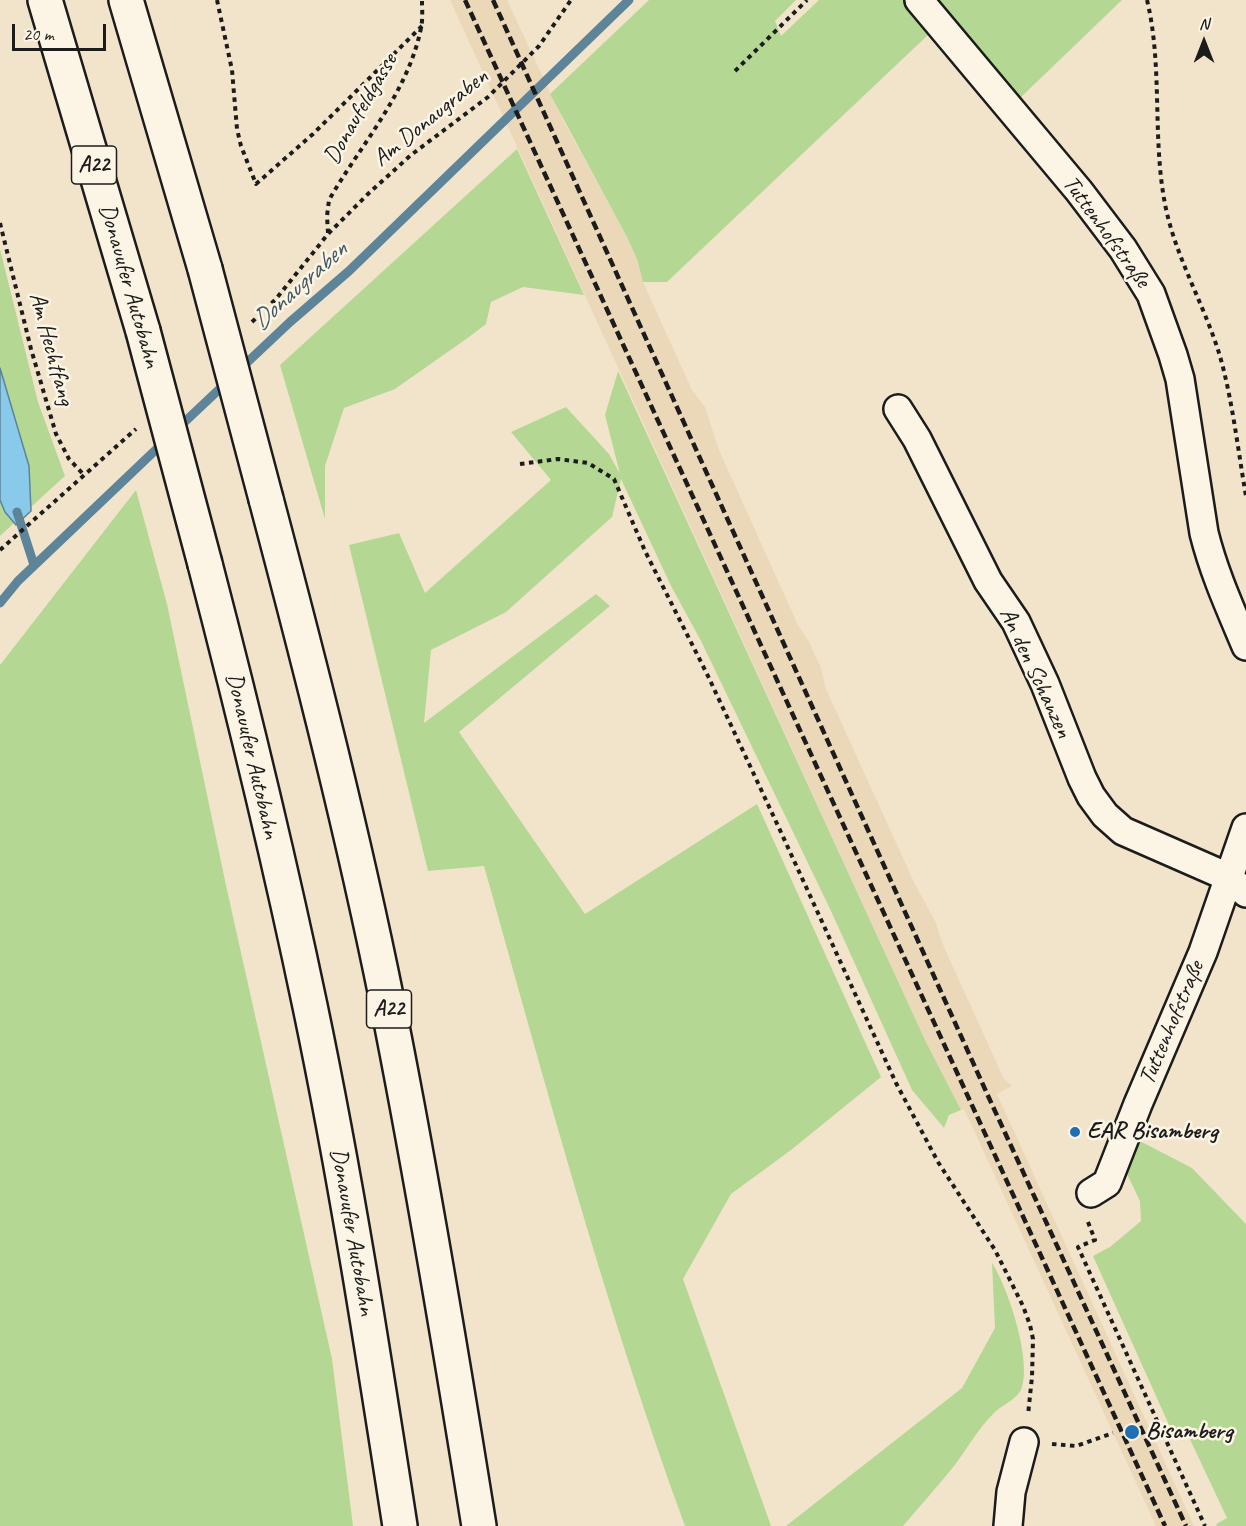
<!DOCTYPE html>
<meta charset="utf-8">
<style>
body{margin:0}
#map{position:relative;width:1246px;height:1526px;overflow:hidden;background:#f2e4cb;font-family:Caveat,sans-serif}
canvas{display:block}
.north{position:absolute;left:1174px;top:12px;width:60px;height:60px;-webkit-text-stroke:4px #fcf5e5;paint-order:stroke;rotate:0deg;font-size:16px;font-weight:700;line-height:24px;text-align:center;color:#1c1c1c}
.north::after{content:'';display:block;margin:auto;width:21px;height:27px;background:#1c1c1c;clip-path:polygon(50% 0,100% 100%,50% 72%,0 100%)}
.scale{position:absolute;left:12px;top:24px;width:94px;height:27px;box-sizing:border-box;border:3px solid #1c1c1c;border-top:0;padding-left:8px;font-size:18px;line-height:21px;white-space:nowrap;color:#1c1c1c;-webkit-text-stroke:4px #fcf5e5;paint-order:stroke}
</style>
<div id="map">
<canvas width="1246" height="1526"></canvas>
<div class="north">N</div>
<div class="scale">20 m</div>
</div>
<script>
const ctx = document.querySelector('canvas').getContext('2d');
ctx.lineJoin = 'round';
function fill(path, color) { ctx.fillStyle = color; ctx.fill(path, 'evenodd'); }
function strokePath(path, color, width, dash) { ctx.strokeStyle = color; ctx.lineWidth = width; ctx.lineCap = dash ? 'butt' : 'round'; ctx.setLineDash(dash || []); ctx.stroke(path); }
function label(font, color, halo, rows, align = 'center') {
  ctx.font = font + ' Caveat,sans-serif'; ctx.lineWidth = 5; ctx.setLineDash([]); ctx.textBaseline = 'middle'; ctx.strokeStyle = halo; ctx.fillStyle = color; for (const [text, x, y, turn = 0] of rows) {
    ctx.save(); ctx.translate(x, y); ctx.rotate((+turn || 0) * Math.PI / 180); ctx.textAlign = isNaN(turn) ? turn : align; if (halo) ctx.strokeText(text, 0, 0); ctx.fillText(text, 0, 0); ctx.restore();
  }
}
fill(new Path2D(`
 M450,0H507L563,120L627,237L637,259L643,282L692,390L705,407L719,450L798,625L809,642L821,668L826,689L914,882L935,921L944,947L1004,1079L1012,1086L997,1094L1194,1526H1156L964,1109L961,1110L925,1040Z`), '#ebd8b8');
fill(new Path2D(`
 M649,0H796L775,21L781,36L819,0H903L929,34L667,282H643L637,259L627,237L550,94Z
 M936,0H1122L1018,100Z
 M517,149L584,295L523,287L491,302L486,324L469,337L395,389L344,408L325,466V519L280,365Z
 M0,249L38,402L65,476L31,507L29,466L0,368Z
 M618,371L925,1040L961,1110L949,1115L944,1128L912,1090L831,911L701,641L671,586L621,479L612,517L506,612L431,650L424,723L596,594L610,606L459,732L585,914L757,804L881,1077L791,1150L731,1194L683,1279L771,1526H685C606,1310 546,1087 484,866L428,871L349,545L399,533L425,593L551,480L511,432L566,407L609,454L620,474L605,415Z
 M136,490L167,604L227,890L332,1359L353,1526H0V665Z
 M0,500L5,512L14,523L0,536Z
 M1134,1138L1192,1168L1246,1224V1526H1217L1216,1524L1227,1518L1186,1431L1174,1436L1093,1256L1110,1247L1141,1221L1140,1201L1126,1172Z
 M992,1263C1008,1287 1033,1363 1021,1390C1016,1400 1000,1406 993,1414C978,1429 967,1449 954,1466C938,1486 920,1506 903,1526H786L962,1388L995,1328Z`), '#b4d893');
const water = new Path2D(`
 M0,368L29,466L31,511L16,525L5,512L0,500Z`);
fill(water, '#89caea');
strokePath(water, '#5d8498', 1.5);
strokePath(new Path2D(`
 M238,371L290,322L349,271L629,0
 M175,431L228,381
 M17,512L34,565
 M0,603L18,581L165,441`), '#5d8498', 9);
const street = new Path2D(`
 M919,0L1079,191L1123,249L1151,294L1173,355L1180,379L1204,533C1214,573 1230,608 1246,646
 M898,409L917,439L988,581L1016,622L1045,684L1082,778L1091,796L1105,815L1123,831L1228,877L1246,893
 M1091,1193L1107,1183L1138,1104L1203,952L1246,828
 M1008,1526L1011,1492L1024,1442`);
const highway = new Path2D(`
 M45,0L143,331
 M126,0L205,269
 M266,499C310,665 353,833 387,1001C422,1176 451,1351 479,1526
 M205,564C243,710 279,858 310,1006C346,1178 373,1352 400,1526`);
strokePath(street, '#1c1c1c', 32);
strokePath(highway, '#1c1c1c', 38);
strokePath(new Path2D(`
 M217,0L232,70L237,129L241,146L256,184L313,134L422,26
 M1147,0C1163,66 1152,137 1165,204C1175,256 1203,302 1219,353C1232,396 1238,451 1246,496
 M735,71L807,0
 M0,223L31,349L56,434L69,459L85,476
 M328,233L327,216L329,200C361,144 408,93 421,28C423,19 422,9 422,0
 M252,322L276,299L328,234L369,193L411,155L488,97L539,46L571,0
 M520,464L558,459L588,463L614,479L645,551L708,676L779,828L896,1083L938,1162L995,1250L1023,1306L1030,1325L1033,1339L1032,1377L1028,1415
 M0,550L136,429
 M1088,1222L1095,1240L1078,1247L1205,1526
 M1052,1444L1076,1446L1113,1433`), '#1c1c1c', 4, [4.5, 4.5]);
strokePath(street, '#fcf5e5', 27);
strokePath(highway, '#fcf5e5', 33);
strokePath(new Path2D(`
 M465,0L1165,1526
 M493,0L989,1098L1186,1526`), '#1c1c1c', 4.5, [9, 4.5]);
const highwayBridge = new Path2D(`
 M205,269L266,499
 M143,331L205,564`);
strokePath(highwayBridge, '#1c1c1c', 38, []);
strokePath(highwayBridge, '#fcf5e5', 33);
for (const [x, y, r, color] of [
 [1075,1132,6,"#1f6fb2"],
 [1132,1432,8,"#1f6fb2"]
]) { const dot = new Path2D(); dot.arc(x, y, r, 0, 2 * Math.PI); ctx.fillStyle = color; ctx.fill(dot); strokePath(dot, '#fcf5e5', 2); }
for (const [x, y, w] of [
 [94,165,45],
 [389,1009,45]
]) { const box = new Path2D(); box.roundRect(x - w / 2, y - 19, w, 38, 4.5); ctx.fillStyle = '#fcf5e5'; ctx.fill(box); strokePath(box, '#1c1c1c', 1.5); }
label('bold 22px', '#1c1c1c', null, [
 ["A22",94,165],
 ["A22",389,1009]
]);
label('24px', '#1c1c1c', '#fcf5e5', [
 ["Donaufeldgasse",361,109,-60],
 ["Am Donaugraben",431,118,-39],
 ["Tuttenhofstraße",1106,232,54],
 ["Donauufer Autobahn",129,286,74],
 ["Am Hechtfang",51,349,75],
 ["An den Schanzen",1035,673,65],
 ["Donauufer Autobahn",252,756,77],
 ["Tuttenhofstraße",1172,1023,-67],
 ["Donauufer Autobahn",352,1232,80]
]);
label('bold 24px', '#1c1c1c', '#fcf5e5', [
 ["EAR Bisamberg",1087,1132],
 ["Bisamberg",1146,1432]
], 'left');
label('italic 26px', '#425964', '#fcf5e5', [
 ["Donaugraben",300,286,-42]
]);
</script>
